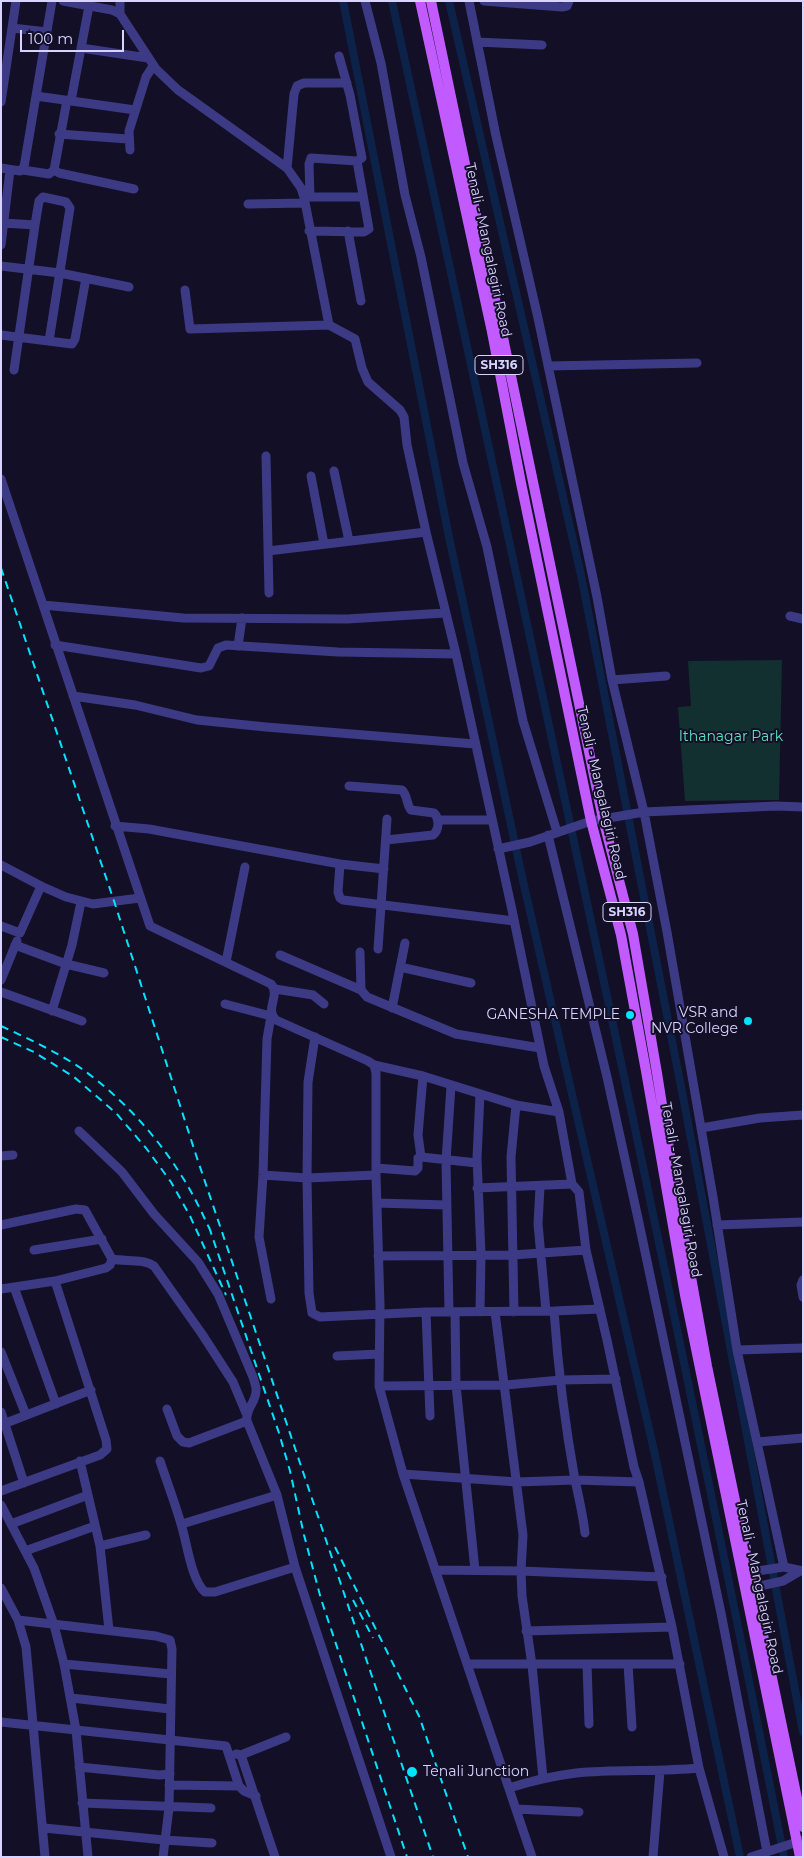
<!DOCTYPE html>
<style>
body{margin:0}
#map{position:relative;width:804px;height:1858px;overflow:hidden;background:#130f26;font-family:Montserrat,sans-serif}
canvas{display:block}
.frame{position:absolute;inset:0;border:2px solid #d9d4ff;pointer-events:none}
.scale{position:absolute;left:20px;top:30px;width:104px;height:22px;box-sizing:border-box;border:2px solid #d9d4ff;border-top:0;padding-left:6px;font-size:15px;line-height:18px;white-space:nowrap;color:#d9d4ff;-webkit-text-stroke:4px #130f26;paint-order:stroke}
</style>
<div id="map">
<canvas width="804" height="1858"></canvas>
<div class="frame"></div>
<div class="scale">100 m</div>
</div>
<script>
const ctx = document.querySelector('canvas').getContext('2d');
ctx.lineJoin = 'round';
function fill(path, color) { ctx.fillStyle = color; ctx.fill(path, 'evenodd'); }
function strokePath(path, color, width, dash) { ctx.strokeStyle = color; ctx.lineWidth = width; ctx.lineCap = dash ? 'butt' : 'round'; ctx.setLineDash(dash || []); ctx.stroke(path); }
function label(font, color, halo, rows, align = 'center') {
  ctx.font = font + ' Montserrat,sans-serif'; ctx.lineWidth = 4; ctx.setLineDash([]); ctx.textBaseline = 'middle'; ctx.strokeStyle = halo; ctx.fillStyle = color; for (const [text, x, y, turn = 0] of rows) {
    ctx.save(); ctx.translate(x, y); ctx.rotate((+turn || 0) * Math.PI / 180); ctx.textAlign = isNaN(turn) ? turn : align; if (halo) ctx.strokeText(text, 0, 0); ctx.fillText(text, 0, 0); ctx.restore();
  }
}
fill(new Path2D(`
 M782,660L779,800L685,801L678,707L691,706L688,661Z`), '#12302f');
strokePath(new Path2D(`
 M343,1L449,537L523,881L655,1455L740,1857
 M392,1C526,619 662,1237 784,1857
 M449,1L581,575L684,1102L803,1732`), '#0c2248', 8);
strokePath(new Path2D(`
 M63,1L112,10L120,14L156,69L178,90L287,168L301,188L304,197L329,325L355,339L362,368L368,382L400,410L404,417L407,445L426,532L456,654L512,910L544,1066L559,1112L572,1184L579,1192L586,1250L607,1340L634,1467L639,1482L672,1627L699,1768L724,1857
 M365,1L381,63L405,195L421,257L463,463L487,547L523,721L557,832
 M469,1L496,136L538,318L597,597L612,680L644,812L667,932L713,1197L737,1350L784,1567
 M484,1L562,7L567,6L569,1
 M120,14V1
 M12,28L47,32
 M477,42L542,45
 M81,48L148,58
 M36,96L135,110
 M67,100L54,170L59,173L134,189
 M71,101L89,6
 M1,102L16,1
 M59,134L128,139
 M130,150L129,131L146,77L153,66
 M1,168L20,171L24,167L52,1
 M287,168L294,94L297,86L304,83H347
 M23,170L49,174L54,170
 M306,197H363
 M310,197L309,164L311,158L357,161L362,158L350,95L339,56
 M248,204L305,203
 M4,223L35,225
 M309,231L364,232L369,229L357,161
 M348,231L361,301
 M1,245L10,170
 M1,266L60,273L129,287
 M185,290L190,329L329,325
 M1,335L72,344L75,339L86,278
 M548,366L697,363
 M14,370L35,225L39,201L43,197L66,202L70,208L49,341
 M266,456L269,593
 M334,471L349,541
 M311,476L324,544
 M1,479L150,926L271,984C281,996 264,1009 276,1020L368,1061L374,1065L376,1073V1175L380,1305L379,1386L403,1474L532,1857
 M268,551L426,532
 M43,605L183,618L347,619L445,613
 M790,616L803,619
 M55,645L201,668L209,666L218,648L226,645L338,652L456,654
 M238,646L242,618
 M612,680L666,676
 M73,696L135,705L197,720L266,727L475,744
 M349,786L402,790C408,796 406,804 411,810L434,813C440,819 439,830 433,835L386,840
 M438,820H492
 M115,826L149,829L340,864L384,869
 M548,835L607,1077L639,1223L721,1613L767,1852
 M498,849L530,842L591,821L644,812L776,806L803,807
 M340,864L338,892L340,898L343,900L514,921
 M1,865L41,886
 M1,926L20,933L41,886L66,897L93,904L140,898
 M15,945L66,964L104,973
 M378,949L387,819
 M360,952L361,990L367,997L456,1034L540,1048
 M280,955L361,990
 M226,962L245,867
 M400,967L471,983
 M1,980L17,941
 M275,989L313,995L324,1004
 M1,992L82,1021
 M225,1004L271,1016L267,1039L263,1175L259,1237L271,1299
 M392,1008L405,943
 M52,1011L72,945L81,902
 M315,1037L308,1082L307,1178L309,1293L312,1313L320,1317L426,1312L554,1311L600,1309
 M374,1065L423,1076L516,1105L559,1112
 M480,1094L477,1158L481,1254L480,1312
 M701,1128L760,1118L803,1115
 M79,1131L122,1172L154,1214L198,1262L218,1294L253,1377C254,1381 256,1386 256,1389C257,1403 245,1407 247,1421
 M1,1156L13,1155
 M421,1157L418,1135L423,1076
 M376,1168L415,1171L418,1168V1158L421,1157L477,1163
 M263,1175L307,1178L376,1175
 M540,1187L538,1224L546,1311
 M477,1188L572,1184
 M377,1203L446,1205
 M1,1225L76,1209L85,1210L112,1259L110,1265L106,1268L55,1281L1,1289
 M717,1225L803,1222
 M34,1250L102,1239
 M378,1256L512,1255L586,1250
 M112,1259C125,1262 142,1258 154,1266L202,1334L233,1382L246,1413
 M803,1280L801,1285L803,1297
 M14,1287L56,1404
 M554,1311C558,1367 565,1425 575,1480C579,1498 583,1515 585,1533
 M426,1312L430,1416
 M449,1312L446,1161L451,1086
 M455,1312L456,1385L475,1570
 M495,1312L523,1535L521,1571L522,1596L532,1665L543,1778
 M514,1312L511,1157L516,1105
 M737,1350L803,1348
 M1,1352L26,1415
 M337,1356L379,1354
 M379,1386L506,1385L561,1380L616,1379
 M167,1409L177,1436L183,1442L189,1443L247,1421L277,1495L295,1567L391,1857
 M1,1412L24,1483
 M6,1423L91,1390
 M757,1442L803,1438
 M80,1461L100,1546L109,1630
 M160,1461C167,1482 175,1503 181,1524C187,1542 191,1580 205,1592H215L295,1567
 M403,1474L517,1482L575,1480L639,1482
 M1,1491L100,1455L107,1449L106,1440L55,1281
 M1,1505L34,1568L54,1625L64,1664L76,1730L88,1857
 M11,1524L88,1495
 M182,1524L277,1495
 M100,1546L146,1535
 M25,1551L95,1526
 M435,1570L521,1571L662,1577
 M744,1573L784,1567L803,1571
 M1,1588L18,1620L26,1647L45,1857
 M746,1589L783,1581L800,1571
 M18,1620L156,1636L170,1640L172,1649L169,1808L163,1857
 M526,1631L672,1627
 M64,1664L171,1674
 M467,1664H680
 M587,1664L589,1724
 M628,1664L632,1727
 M71,1698L170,1709
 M1,1722L226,1746L239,1786L244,1791L256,1796
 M236,1754L241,1755L286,1737
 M241,1755L275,1857
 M79,1767L159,1775L170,1774
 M169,1785L239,1786
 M509,1788C531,1781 553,1776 576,1773C616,1769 658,1772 699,1768
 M82,1803L211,1808
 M516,1809L579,1812
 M44,1828L164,1840L212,1843
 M653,1857L660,1771
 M751,1857L803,1840`), '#3d3a85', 9);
strokePath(new Path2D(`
 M420,1L492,332L521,483L591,821L621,935L646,1071L685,1295L800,1857
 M431,1L469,183L494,294L603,819L633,934L657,1073L678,1205L707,1366L803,1827`), '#c25bff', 10);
strokePath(new Path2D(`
 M1,568L114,901L196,1155L433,1857
 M1,1026C29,1039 57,1052 82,1069C121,1097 156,1135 181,1175C193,1193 202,1213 211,1232
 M1,1037L34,1052L74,1077L116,1113L146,1148L171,1182L190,1216L226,1295
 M209,1227L279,1433L290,1471L304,1535L321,1599L407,1857
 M335,1547L419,1716L468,1857
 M353,1600L373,1638`), '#00e5ff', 2, [8, 6]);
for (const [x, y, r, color] of [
 [630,1015,5,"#00e5ff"],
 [748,1021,5,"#00e5ff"],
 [412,1772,6,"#00e5ff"]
]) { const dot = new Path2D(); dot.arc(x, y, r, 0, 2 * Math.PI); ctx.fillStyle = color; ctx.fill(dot); strokePath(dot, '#130f26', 2); }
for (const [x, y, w] of [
 [499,365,48],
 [627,912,48]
]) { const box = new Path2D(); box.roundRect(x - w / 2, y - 9.5, w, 19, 4); ctx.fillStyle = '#130f26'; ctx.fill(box); strokePath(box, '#d9d4ff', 1); }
label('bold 12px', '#d9d4ff', null, [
 ["SH316",499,365],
 ["SH316",627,912]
]);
label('14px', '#d9d4ff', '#130f26', [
 ["Tenali - Mangalagiri Road",488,250,78],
 ["Tenali - Mangalagiri Road",601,793,77],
 ["Tenali - Mangalagiri Road",681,1190,80],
 ["Tenali - Mangalagiri Road",759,1587,78]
]);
label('14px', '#5fe0c0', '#130f26', [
 ["Ithanagar Park",731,737]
]);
label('14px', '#d9d4ff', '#130f26', [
 ["VSR and",738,1013],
 ["NVR College",738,1029],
 ["GANESHA TEMPLE",620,1015],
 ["Tenali Junction",423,1772,"left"]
], 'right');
</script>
